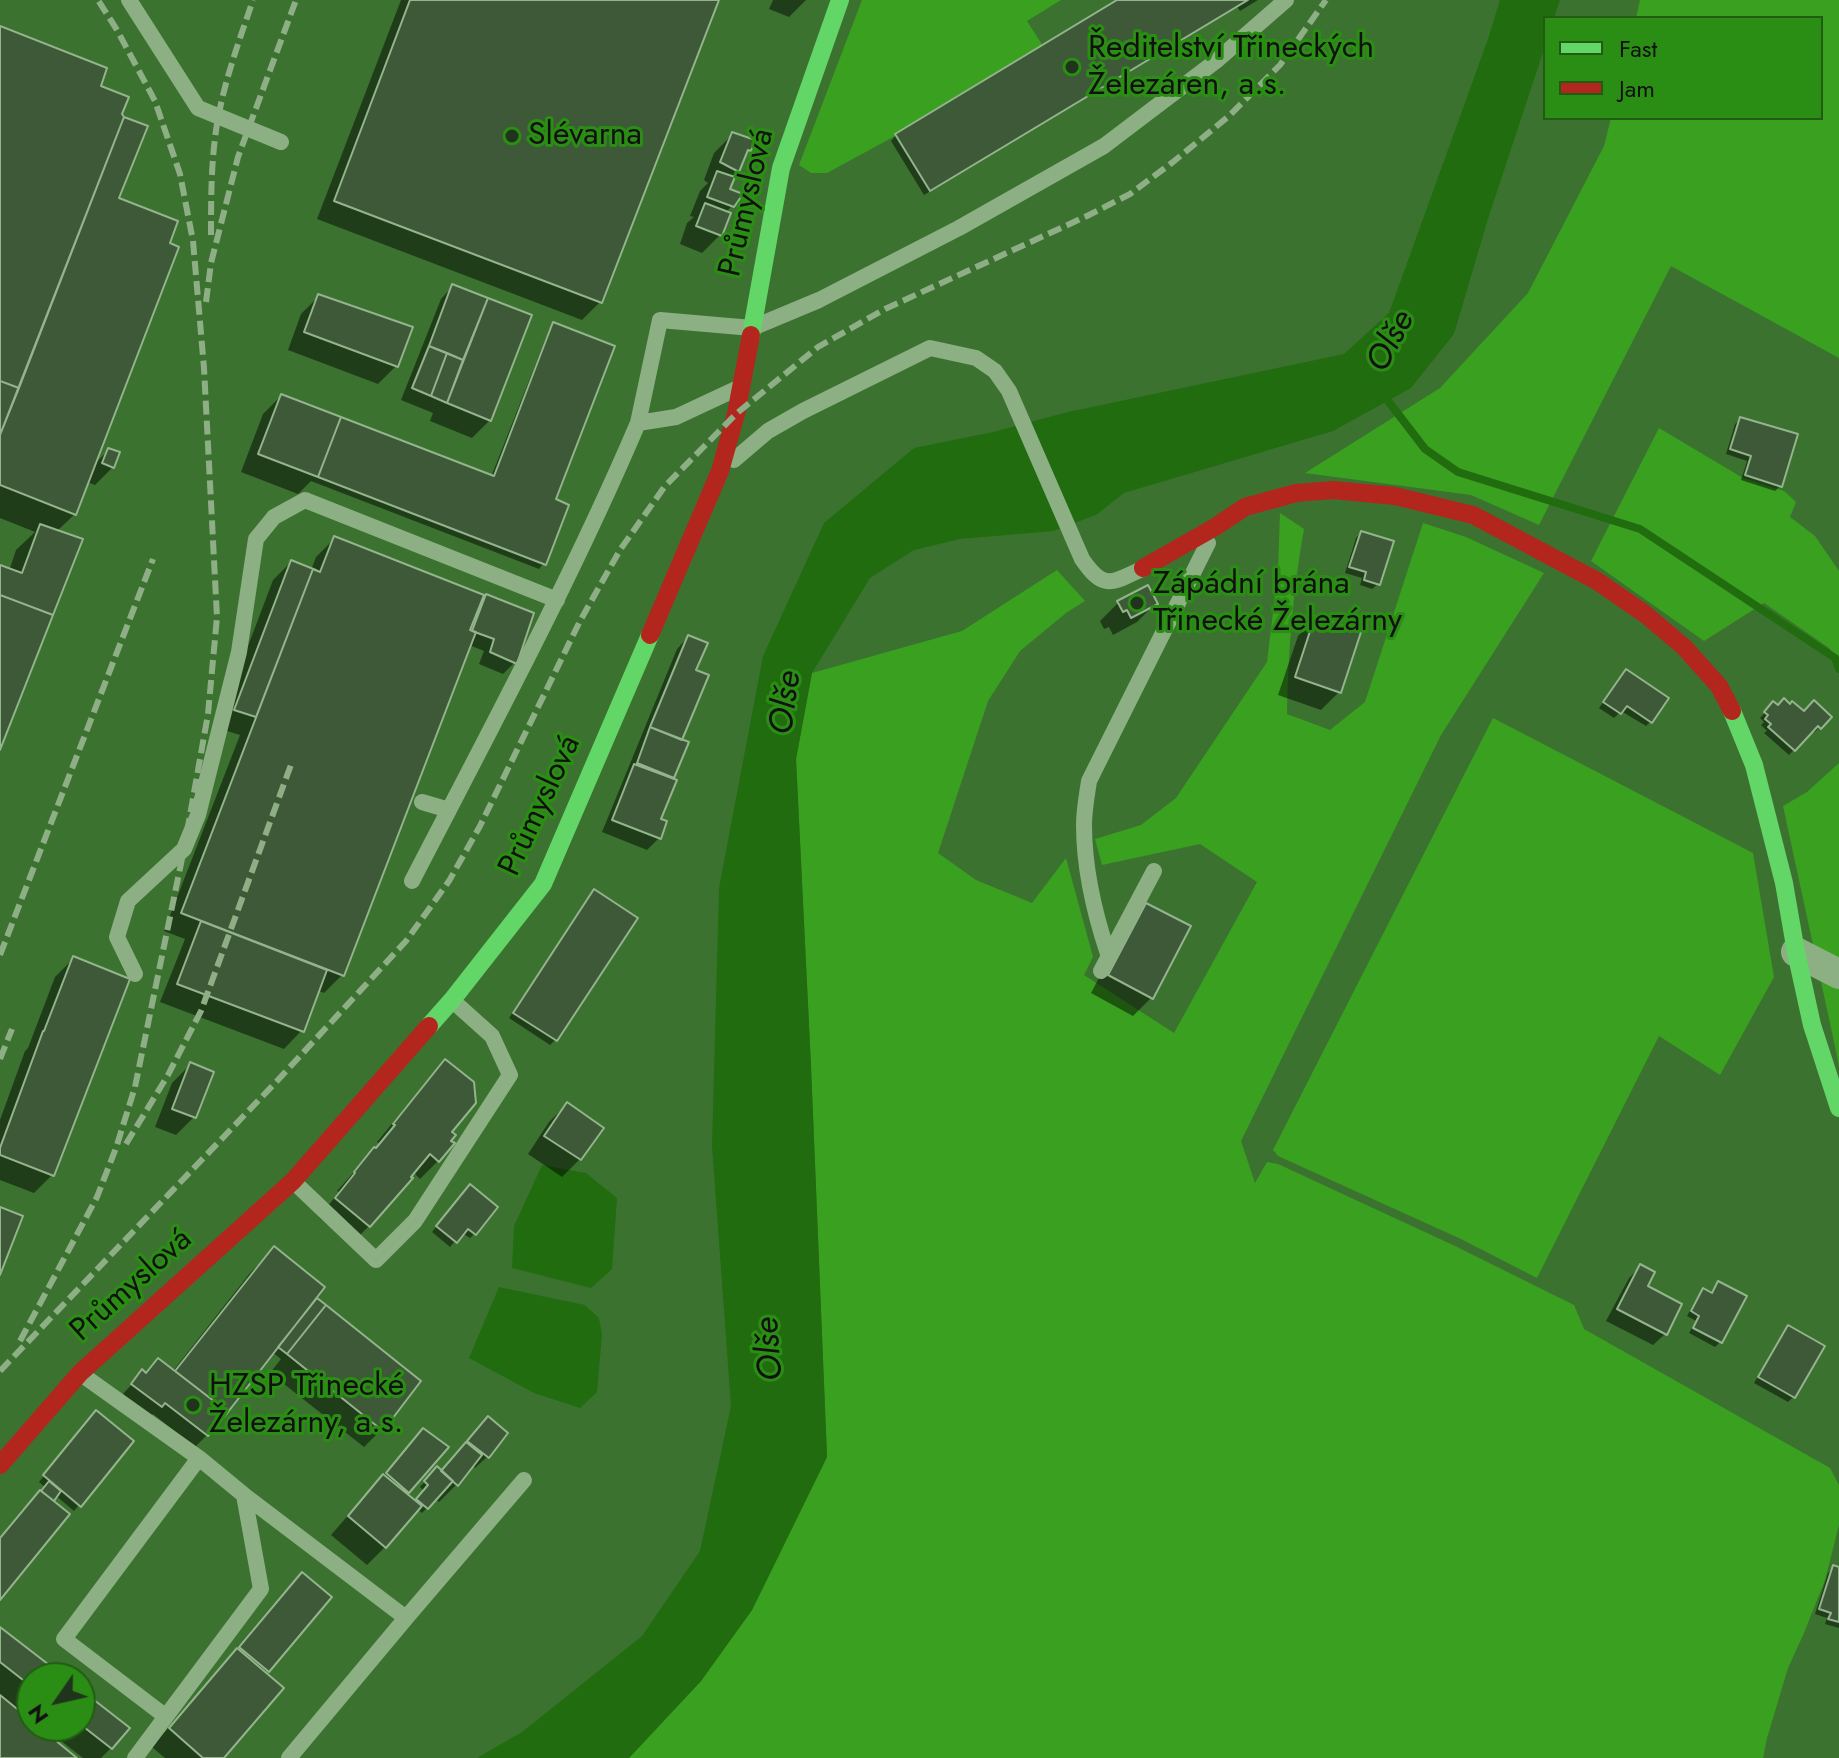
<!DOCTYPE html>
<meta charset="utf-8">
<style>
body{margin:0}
#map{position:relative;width:1839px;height:1758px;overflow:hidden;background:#3c7230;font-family:Jost,sans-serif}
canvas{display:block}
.legend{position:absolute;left:1543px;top:16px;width:280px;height:104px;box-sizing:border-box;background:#2b8e14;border:2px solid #215c13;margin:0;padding:10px 14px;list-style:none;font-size:24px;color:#111}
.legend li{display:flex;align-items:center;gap:16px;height:40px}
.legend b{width:40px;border:2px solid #215c13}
.north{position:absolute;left:16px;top:1662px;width:80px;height:80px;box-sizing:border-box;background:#2b8e14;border:2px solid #215c13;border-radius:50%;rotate:236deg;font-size:22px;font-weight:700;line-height:32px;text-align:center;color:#111}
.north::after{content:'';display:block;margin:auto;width:28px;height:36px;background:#20331c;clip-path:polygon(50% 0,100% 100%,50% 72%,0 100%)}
</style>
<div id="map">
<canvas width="1839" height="1758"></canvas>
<ul class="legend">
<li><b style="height:10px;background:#63d668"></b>Fast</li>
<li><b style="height:10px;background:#b3261e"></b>Jam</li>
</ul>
<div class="north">N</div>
</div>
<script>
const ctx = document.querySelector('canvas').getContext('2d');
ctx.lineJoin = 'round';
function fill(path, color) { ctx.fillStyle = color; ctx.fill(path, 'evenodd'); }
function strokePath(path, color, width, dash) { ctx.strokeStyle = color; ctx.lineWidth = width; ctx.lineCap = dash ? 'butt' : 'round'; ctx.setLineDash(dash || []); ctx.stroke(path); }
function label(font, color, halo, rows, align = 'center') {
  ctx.font = font + ' Jost,sans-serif'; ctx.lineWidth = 6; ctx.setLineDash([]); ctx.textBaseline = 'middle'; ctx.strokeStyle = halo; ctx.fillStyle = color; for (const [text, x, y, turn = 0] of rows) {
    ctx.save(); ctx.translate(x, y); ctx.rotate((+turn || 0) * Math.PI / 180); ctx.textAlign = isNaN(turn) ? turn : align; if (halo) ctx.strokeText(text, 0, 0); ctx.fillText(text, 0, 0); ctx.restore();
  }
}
fill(new Path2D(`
 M862,0H1061L1027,21L1043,46L895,136L827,173H811L799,165Z
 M1640,0H1839V358L1671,266L1539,525L1471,495L1305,473L1440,388L1528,293L1604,146L1611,118H1821V18H1636Z
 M1659,428L1743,478L1784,491L1796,502L1790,517L1815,536L1839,571V660L1829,648L1764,603L1704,641L1591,561Z
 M1280,513L1304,529C1293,590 1288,652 1287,714L1330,730L1365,702L1423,523L1466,537L1544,573L1441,735L1241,1141L1255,1183L1267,1162L1278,1164L1455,1246L1574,1305L1584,1329L1830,1468L1839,1485V1525L1825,1580L1804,1633L1788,1668L1767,1738L1763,1758H629L701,1681L752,1610L827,1457L811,1066L796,759L812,673L962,631L1057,570L1085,601L1066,613L1020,651L988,701L938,853L976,880L1032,903L1066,858L1093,957L1084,975L1174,1033L1257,882L1200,844L1102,865L1095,839L1141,825L1176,798L1267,662L1278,571Z
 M1493,718L1753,853L1774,977L1720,1075L1659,1036L1537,1278L1461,1239L1278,1156L1273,1150Z
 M1839,763V1065L1783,806L1807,792Z`), '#39a11f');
fill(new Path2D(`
 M1500,0H1560L1554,18H1545V46L1487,222L1454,334L1411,388L1333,431L1124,493L1096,515L1053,531L960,539L914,550L870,578L812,673L796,759L811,1066L827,1457L752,1610L701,1681L629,1758H477L522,1732L642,1636L700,1551L731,1406L712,1146L719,888L763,656L824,523L914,448L993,432L1068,412L1344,354L1389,313L1488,39Z
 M542,1165L586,1173L617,1198L612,1269L591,1288L512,1268L514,1226Z
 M499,1287L585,1305L599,1318L602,1335L597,1392L580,1408L534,1393L469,1358Z`), '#206c0f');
fill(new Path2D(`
 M401,0H717L600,302L582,320L317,219Z
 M773,0H806L789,17L769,9Z
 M1121,0H1258L1240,11L1237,7L924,195L891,141L896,135Z
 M0,28L98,87L119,114L117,199L93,465L109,450L113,467L95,485L87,482L75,514L56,532L0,745V567L9,571L16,550L35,532L0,518Z
 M732,135L749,150L743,156L737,171L730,178L727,190L732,206L725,213L720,235L702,253L680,244L687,223L694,217L690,216L700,191L708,183L704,180L714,153Z
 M452,287L487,300L490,420L472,438L430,421L433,413L401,400L441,299Z
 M319,296L396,366L378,384L288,350L301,314Z
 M554,325V500L544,563L539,569L311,481L298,494L241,472L263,414L281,396L491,477L549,330Z
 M1741,419L1780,486L1775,491L1741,480L1747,461L1726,454L1735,424Z
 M1361,533L1378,584L1372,589L1360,585L1362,578L1345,573L1356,538Z
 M334,539L477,605L486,596L515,662L503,674L479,664L484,651L469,645L342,975L324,993L317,990L302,1030L284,1049L160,1002L185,939L164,931L240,735L217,728L273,580L291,562L311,570L316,557ZM479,608H483L471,641L467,639Z
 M1147,588L1155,604L1137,622L1113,635L1109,627L1104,629L1100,621L1118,603Z
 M1316,618L1339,692L1321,710L1278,695L1298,636Z
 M688,637L680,741L686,743L671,780L658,821L664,823L659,838L647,850L602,832L677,649Z
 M1621,677L1651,721L1646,726L1621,711L1614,718L1599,708Z
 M1773,704L1804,714L1829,717L1815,732L1812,730L1789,755L1764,733L1767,731L1761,725L1764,722L1760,718Z
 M589,897L635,919L555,1040L550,1045L509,1018Z
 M1128,923L1151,998L1133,1016L1091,993Z
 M73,959L52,1175L34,1193L0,1180V1120L25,1051L28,1048L55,977Z
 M445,1062L449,1141L438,1161L420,1179L413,1172L369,1226L351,1244L319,1217L339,1192L337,1191L370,1154L379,1144L377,1142L428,1080Z
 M190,1065L194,1117L176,1135L155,1127L172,1083Z
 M567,1104L601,1128L580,1159L562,1177L528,1154L549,1122Z
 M465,1192L475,1233L470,1238L462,1233L450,1247L432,1232Z
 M274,1249L382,1429L364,1447L270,1373L281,1359L272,1352L207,1435L195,1447L153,1414L149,1418L121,1396L143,1372L145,1374L173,1371L250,1273Z
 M1641,1266L1665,1334L1653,1345L1606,1321L1629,1278Z
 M1718,1283L1720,1342L1715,1347L1689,1333L1696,1321L1687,1316L1698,1296L1703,1290L1710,1294Z
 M1788,1328L1822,1347L1793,1397L1788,1402L1754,1383L1783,1333Z
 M90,1418L132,1442L74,1511L55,1495L0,1596V1537L22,1510L45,1487L39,1482Z
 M477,1430L505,1433L487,1457L475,1468L472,1465L457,1484L439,1502L435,1499L422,1513L417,1509L385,1547L367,1565L331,1535L412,1442L446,1448L405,1494L415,1503L424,1491L420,1487L432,1474L440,1472Z
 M1833,1568L1839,1569V1628L1825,1624L1827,1618L1815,1614L1828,1573Z
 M302,1574L329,1597L264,1674L222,1758H165L152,1747L284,1592Z
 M0,1630L62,1678H32V1718L18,1708L16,1711L32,1724V1726H35L73,1758H0Z
 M80,1692L111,1748L101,1758H83L42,1726H80Z`), '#0007');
strokePath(new Path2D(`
 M1382,393L1425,449L1458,472L1640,529L1835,658L1839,669`), '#206c0f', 8);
const building = new Path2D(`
 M410,0H719L602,303L334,201Z
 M1117,0H1248L930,191L895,134Z
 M0,26L107,68L101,86L129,97L122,114L124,117L19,388L0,381Z
 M124,117L148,126L119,198L178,221L170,243L179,247L76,515L0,485V435Z
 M732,132L755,140L751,151L748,150L739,172L720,162Z
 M717,171L735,177L730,189L743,194L734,207L707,197Z
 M705,203L731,213L722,236L696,226Z
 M452,284L488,298L463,360L429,346Z
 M318,294L413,327L398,367L304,332Z
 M488,298L532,315L491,421L447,403Z
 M553,322L615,346L556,499L569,505L546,565L318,477L341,417L494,476Z
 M429,346L447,353L431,396L412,388Z
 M447,353L463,360L447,403L431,396Z
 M0,381L19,388L0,435Z
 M281,394L341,417L318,477L258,454Z
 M1740,417L1798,434L1782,487L1745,475L1751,456L1730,449Z
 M108,448L120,452L114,468L102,463Z
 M40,524L83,539L53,615L0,595V565L22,573Z
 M1361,531L1394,541L1380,585L1364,580L1366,572L1349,567Z
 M334,536L484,595L470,630L476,632L344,976L181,913L313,569L320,572Z
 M291,560L316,570L313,569L256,717L234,710Z
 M1148,585L1158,604L1131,618L1127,610L1123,612L1117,601Z
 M486,594L534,613L517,664L490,652L494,639L472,631Z
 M0,595L53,615L0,750Z
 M1315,616L1361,632L1341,693L1295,677Z
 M688,635L708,643L696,670L709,675L682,740L650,727Z
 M1626,669L1669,698L1652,723L1627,706L1621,714L1603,702Z
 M1784,698L1790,704L1792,701L1804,711L1814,700L1832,717L1821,729L1818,726L1795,751L1768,727L1771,724L1765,719L1768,715L1764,712L1773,701L1778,705Z
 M650,727L689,742L674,778L637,763Z
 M634,764L677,780L661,819L667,821L661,839L612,820Z
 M594,889L638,918L557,1041L513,1013Z
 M1146,903L1191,926L1153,999L1108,975Z
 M201,921L327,970L304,1032L177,984Z
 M73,956L130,979L54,1176L0,1155V1148L43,1031H44Z
 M445,1059L474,1082L476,1103L452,1132L456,1135L451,1141L455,1143L439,1162L430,1154L411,1177L413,1178L370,1227L335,1198L355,1173L354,1172L374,1147L376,1148L395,1125L393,1124Z
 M190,1062L214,1072L196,1118L172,1109Z
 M567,1102L604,1128L581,1160L544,1136Z
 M470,1184L498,1207L476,1235L468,1229L457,1243L436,1226Z
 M0,1207L23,1216L0,1275Z
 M274,1246L325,1287L228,1412L175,1371Z
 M1640,1264L1655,1272L1648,1286L1682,1304L1667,1335L1617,1309Z
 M1718,1281L1747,1296L1722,1343L1693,1328L1699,1316L1691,1311L1703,1288L1712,1293Z
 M317,1298L326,1305L287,1354L278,1347Z
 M326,1305L421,1381L383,1431L287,1354Z
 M1788,1325L1825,1346L1795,1398L1758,1377Z
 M158,1358L228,1412L208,1436L165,1403L162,1407L131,1384L142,1369L146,1373Z
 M96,1410L134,1441L81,1507L43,1475Z
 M488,1416L508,1433L489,1458L467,1441Z
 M423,1428L449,1447L409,1493L386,1473Z
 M466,1442L482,1455L458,1486L441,1471Z
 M437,1466L453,1481L428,1509L416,1499L428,1485L424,1481Z
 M383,1474L422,1506L386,1548L348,1516Z
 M49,1481L61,1491L54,1501L41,1491Z
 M40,1490L70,1514L0,1600V1538Z
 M1833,1565L1839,1567V1622L1828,1619L1831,1613L1819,1609Z
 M302,1572L332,1597L269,1672L239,1647Z
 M0,1627L66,1678H32V1687L0,1662Z
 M237,1648L284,1688L224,1758H203L169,1728Z
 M80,1689L130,1728L112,1749L80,1724Z
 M0,1695L32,1721V1726H38L77,1758H0Z`);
fill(building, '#3d5937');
strokePath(building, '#93b48c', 2);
strokePath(new Path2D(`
 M129,0L198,108L281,142
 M638,423L660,320L752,328L819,300L959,228L1104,146L1216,61L1286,0
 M734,460L768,431L803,411L930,348L976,358L995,371L1009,391L1082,559C1104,591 1111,583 1142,569
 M422,802L449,810
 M412,881C490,730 571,580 638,423L676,417L736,389
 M1108,954C1094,912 1084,869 1084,825C1084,810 1087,795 1089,781L1208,543
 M1101,971L1154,871
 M135,974L117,937L128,901L184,849L198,815L239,652L256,539L274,517L305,500L557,600
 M295,1183L376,1260L415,1221L510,1075L492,1036L453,1001
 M81,1374L199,1458L244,1495L406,1618L289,1758
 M406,1618L524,1480
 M165,1716L64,1639L199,1458
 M135,1758L261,1589L244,1495`), '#8caf84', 16);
strokePath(new Path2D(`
 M1796,952L1839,974`), '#8caf84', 30);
strokePath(new Path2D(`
 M751,335L781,168L840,0
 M1732,711L1754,765L1784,883L1796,952L1812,1025L1839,1108
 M429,1026L452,1000L543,884L650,635`), '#63d668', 18);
strokePath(new Path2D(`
 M1143,568L1215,527L1245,507L1296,493L1333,490L1395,496L1473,515L1597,581L1645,614L1684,647L1719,686L1732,711
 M650,635L720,471L736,414L751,335
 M0,1465L80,1373L293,1181L429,1026`), '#b3261e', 18);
strokePath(new Path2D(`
 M211,235C211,198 211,161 217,124C224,82 239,41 253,0
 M206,302L211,263L238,157L296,0
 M0,955L153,559
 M0,1059L12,1029
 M126,1144L168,1075L201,1011L292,762
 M20,1341L97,1197L116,1148L135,1087L184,849L208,714L217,617L204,368L193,241L180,174L155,101L117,30L98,0
 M0,1371L277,1081L406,941L449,881L480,826L580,621L620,550L665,486L736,414L818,347L885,309L1087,216L1130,194L1173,162L1229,116L1280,65L1326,0`), '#8eae86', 6, [14, 6]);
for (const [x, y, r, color] of [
 [1072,67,8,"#20331c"],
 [512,136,8,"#20331c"],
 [1137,603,8,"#20331c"],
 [193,1405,8,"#20331c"]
]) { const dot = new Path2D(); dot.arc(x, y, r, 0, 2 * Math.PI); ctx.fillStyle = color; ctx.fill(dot); strokePath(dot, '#2b8e14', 3); }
label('32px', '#111', '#2b8e14', [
 ["Ředitelství Třineckých",1088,49],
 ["Železáren, a.s.",1088,86],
 ["Slévarna",528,136],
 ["Zápádní brána",1153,585],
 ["Třinecké Železárny",1153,622],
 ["HZSP Třinecké",209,1387],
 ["Železárny, a.s.",209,1424]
], 'left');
label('32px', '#111', '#2b8e14', [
 ["Průmyslová",748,203,-77],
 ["Průmyslová",541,806,-65],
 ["Průmyslová",132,1286,-42]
]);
label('italic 34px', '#111', '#2b8e14', [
 ["Olše",1392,342,-62],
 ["Olše",787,703,-82],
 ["Olše",771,1349,-94]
]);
</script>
